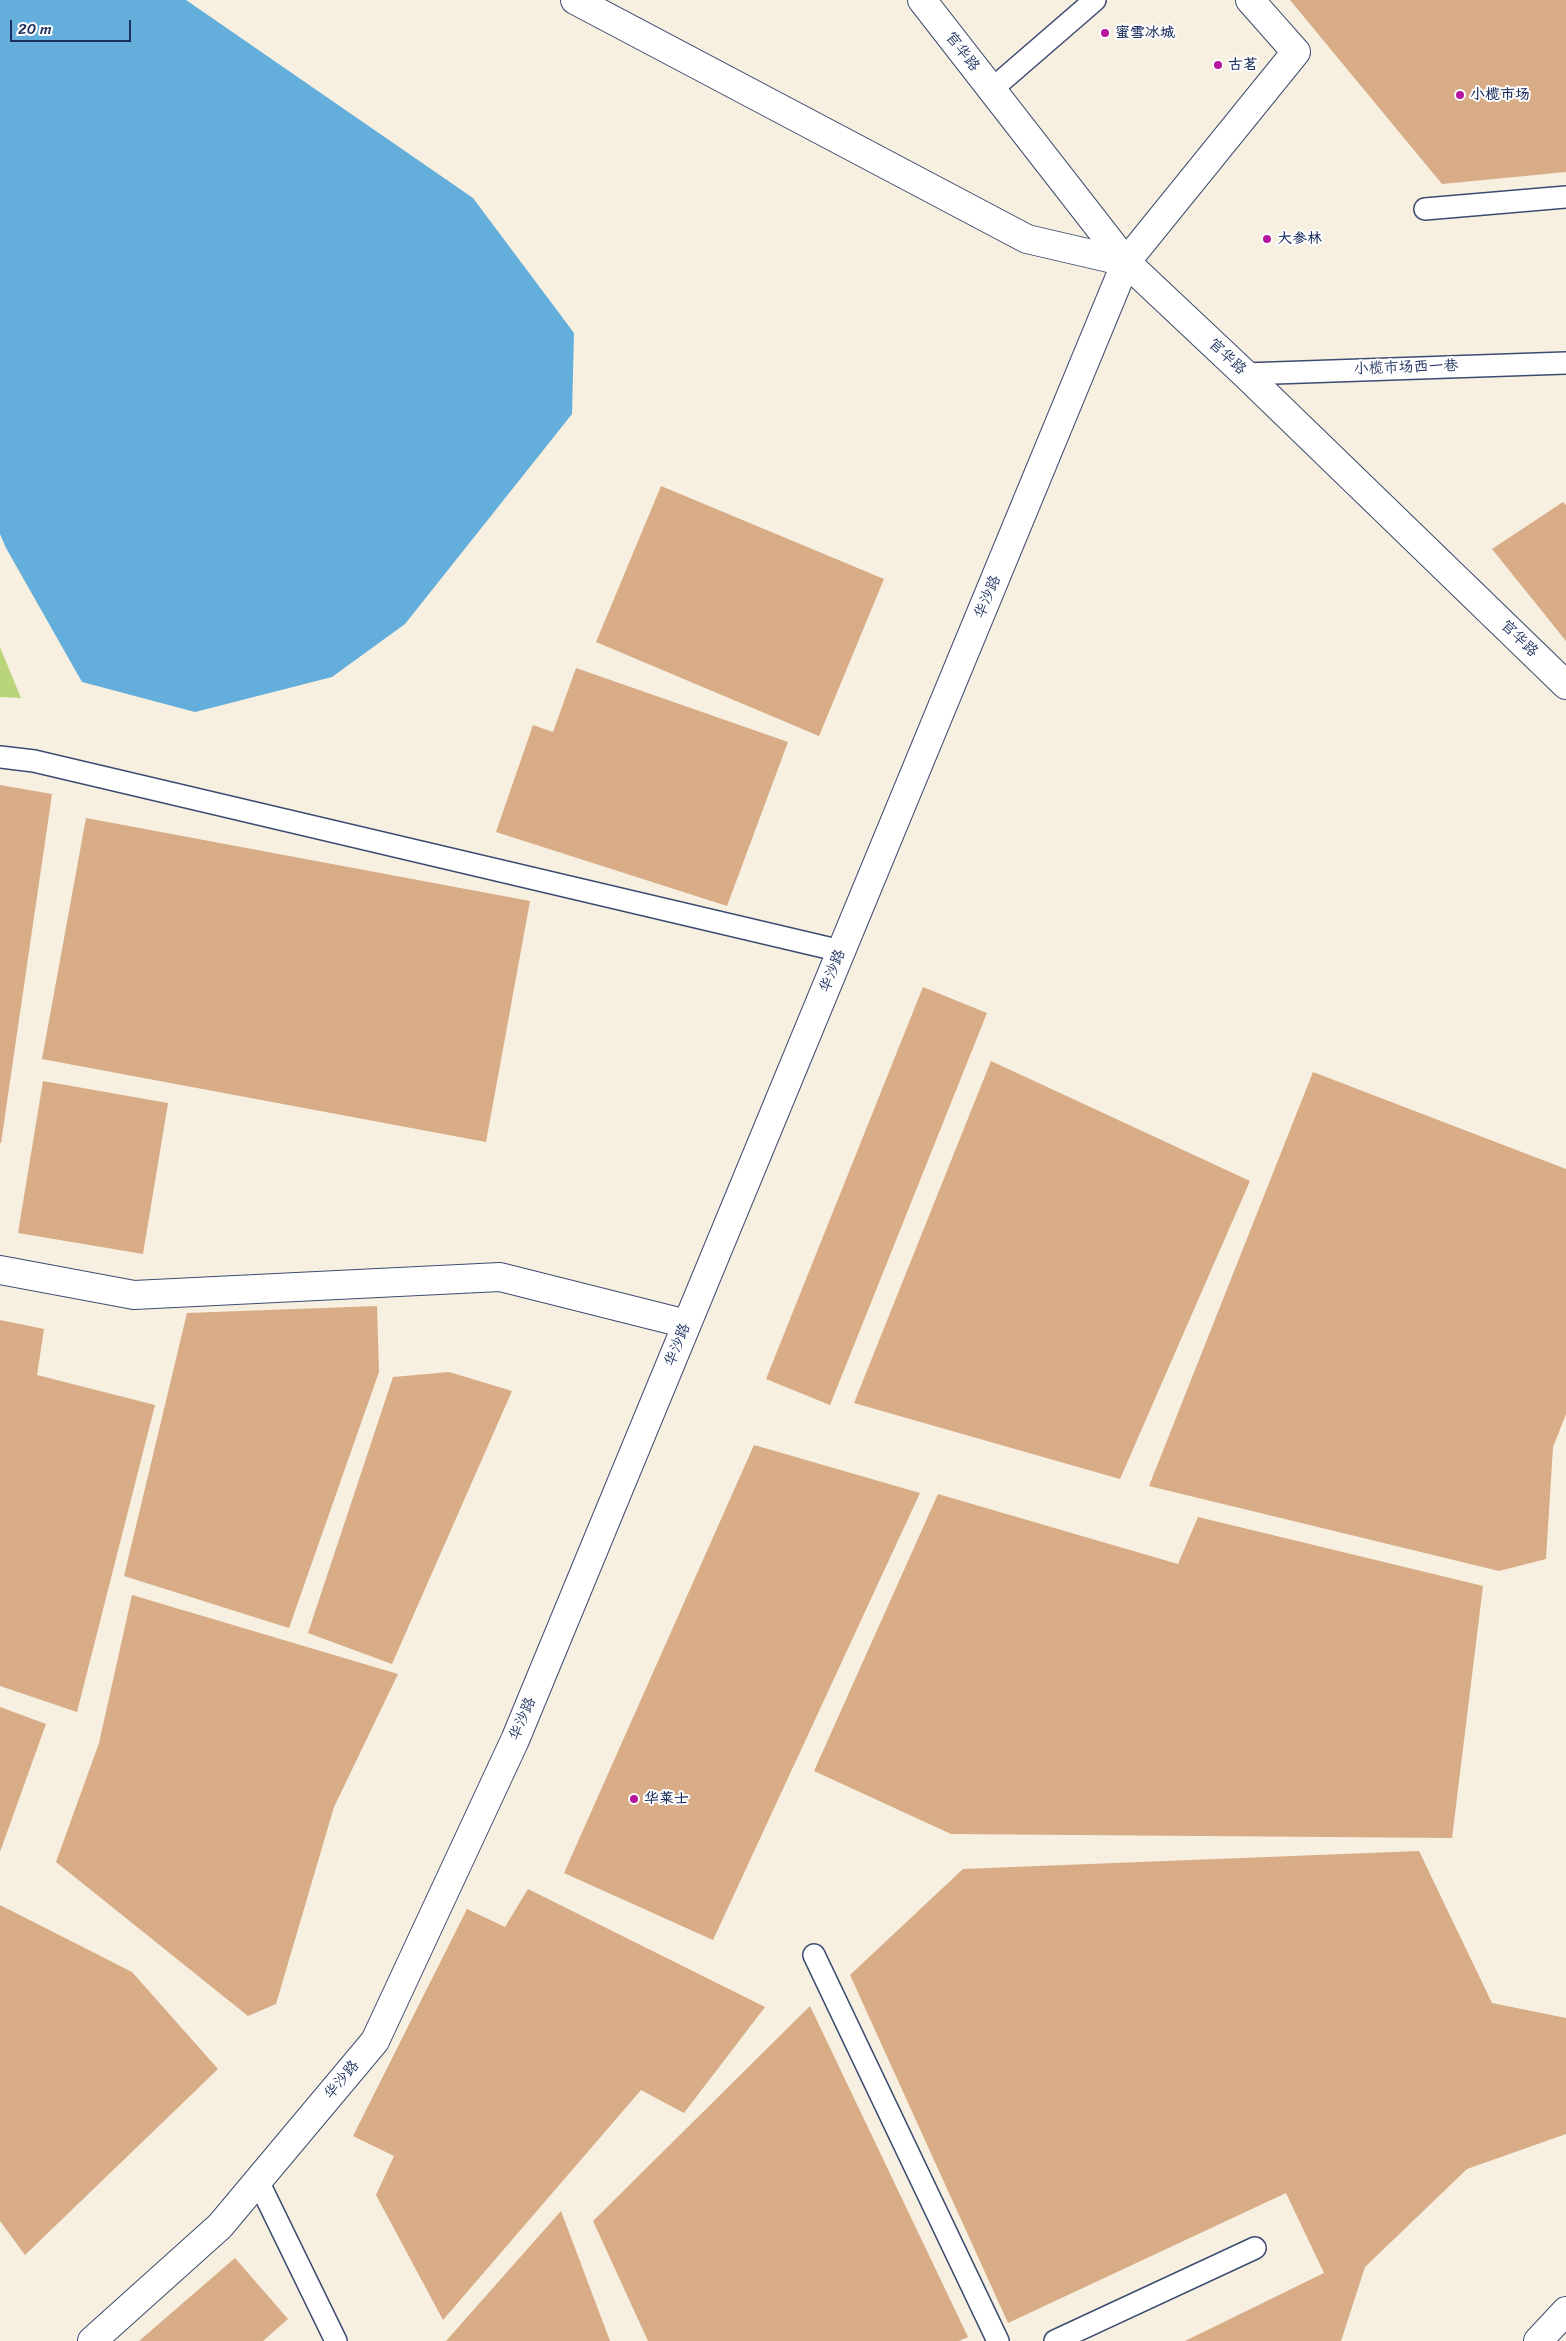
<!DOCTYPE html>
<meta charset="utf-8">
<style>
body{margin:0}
#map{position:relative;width:1566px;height:2341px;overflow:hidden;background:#f7efdf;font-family:Sriracha,sans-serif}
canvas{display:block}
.scale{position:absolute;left:10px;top:20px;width:121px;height:22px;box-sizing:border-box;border:2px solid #1b2f5e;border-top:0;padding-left:6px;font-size:15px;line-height:18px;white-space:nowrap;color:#1b2f5e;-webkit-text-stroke:4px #fff;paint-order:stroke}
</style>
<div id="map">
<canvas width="1566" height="2341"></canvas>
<div class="scale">20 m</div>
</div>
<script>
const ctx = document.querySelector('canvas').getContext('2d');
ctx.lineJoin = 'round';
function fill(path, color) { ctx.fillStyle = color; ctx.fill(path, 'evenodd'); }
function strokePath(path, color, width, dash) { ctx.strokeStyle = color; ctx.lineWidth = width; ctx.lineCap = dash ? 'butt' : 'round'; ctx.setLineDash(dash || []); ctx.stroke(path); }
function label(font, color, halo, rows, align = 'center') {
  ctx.font = font + ' Sriracha,"LXGW WenKai TC",sans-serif'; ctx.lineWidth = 4; ctx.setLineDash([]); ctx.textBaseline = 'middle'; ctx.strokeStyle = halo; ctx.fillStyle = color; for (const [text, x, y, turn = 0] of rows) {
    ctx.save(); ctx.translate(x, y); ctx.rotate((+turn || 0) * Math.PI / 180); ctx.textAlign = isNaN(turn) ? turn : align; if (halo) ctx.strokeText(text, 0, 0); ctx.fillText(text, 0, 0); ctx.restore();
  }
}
fill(new Path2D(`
 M0,647L21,698L0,697Z`), '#b9d479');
fill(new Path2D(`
 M0,0H186L473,198L574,333L572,414L405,624L332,677L195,712L82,682L6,548L0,534Z`), '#64aedc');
fill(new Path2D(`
 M1290,0H1566V172L1442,184Z
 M661,486L884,579L819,736L596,642Z
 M1563,502L1566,505V641L1492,549Z
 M576,668L788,742L727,906L496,832L533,725L553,732Z
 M0,785L52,794L1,1143H0Z
 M86,818L530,901L486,1142L42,1059Z
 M923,987L987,1013L830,1405L766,1379Z
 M991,1061L1250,1181L1120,1479L854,1403Z
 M1313,1072L1566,1169V1414L1553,1447L1546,1559L1499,1571L1149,1486Z
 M43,1081L168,1103L143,1254L18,1233Z
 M377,1306L379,1372L289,1628L124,1576L187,1313Z
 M0,1320L44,1329L37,1375L155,1405L77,1712L0,1686Z
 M449,1372L512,1391L392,1664L308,1633L393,1377Z
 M754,1445L920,1493L713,1940L564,1873Z
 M938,1494L1178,1564L1198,1517L1483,1586L1452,1838L951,1834L814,1771Z
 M132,1595L398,1674L334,1807L276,2004L248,2016L56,1862L99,1743Z
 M0,1707L46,1724L0,1852Z
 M1419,1851L1492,2003L1566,2018V2134L1467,2169L1365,2267L1341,2341H1185L1324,2273L1286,2193L1008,2323L850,1975L963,1869Z
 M528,1889L765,2007L684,2113L641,2090L443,2320L376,2195L394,2156L353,2136L467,1909L505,1927Z
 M0,1905L132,1972L218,2069L25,2255L0,2221Z
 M810,2006L968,2337L959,2341H648L593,2221Z
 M561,2211L610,2341H446Z
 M235,2258L288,2319L263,2341H139Z`), '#d7ac87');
const service = new Path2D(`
 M991,90L1095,0
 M1425,209L1566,197
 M1245,374L1566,363
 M0,757L34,761L841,951
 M814,1955L998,2341
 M258,2181L336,2341
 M1055,2341L1255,2248`);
const pedestrian = new Path2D(`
 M1126,262L1296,52L1250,0`);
const minor = new Path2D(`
 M0,1270L134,1295L500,1277L687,1324
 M92,2341L220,2226L375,2041L515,1740L1126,262L1027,239L575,0
 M1538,2341L1566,2311`);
const secondary = new Path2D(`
 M922,0L1126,262L1245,374L1566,685`);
strokePath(service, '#3c4c71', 24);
strokePath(pedestrian, '#3c4c71', 30);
strokePath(minor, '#3c4c71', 30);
strokePath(secondary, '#3c4c71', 30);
strokePath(service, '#fff', 21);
strokePath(pedestrian, '#fff', 28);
strokePath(minor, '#fff', 28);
strokePath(secondary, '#fff', 28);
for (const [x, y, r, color] of [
 [1105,33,5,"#b5179e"],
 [1218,65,5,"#b5179e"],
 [1460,95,5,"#b5179e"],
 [1267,239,5,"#b5179e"],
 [634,1799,5,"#b5179e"]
]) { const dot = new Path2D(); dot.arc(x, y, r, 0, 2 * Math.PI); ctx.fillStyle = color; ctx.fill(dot); strokePath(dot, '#fff', 2); }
label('bold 15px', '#1b2f5e', '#fff', [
 ["蜜雪冰城",1115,33],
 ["古茗",1228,65],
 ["小榄市场",1470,95],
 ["大参林",1277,239],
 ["华莱士",644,1799]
], 'left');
label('15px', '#1b2f5e', '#fff', [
 ["官华路",962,52,52],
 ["官华路",1227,357,43],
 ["小榄市场西一巷",1406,368,-2],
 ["华沙路",988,597,-67],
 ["官华路",1519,639,44],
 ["华沙路",833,971,-68],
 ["华沙路",678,1345,-68],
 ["华沙路",523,1719,-67],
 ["华沙路",342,2080,-50]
]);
</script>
